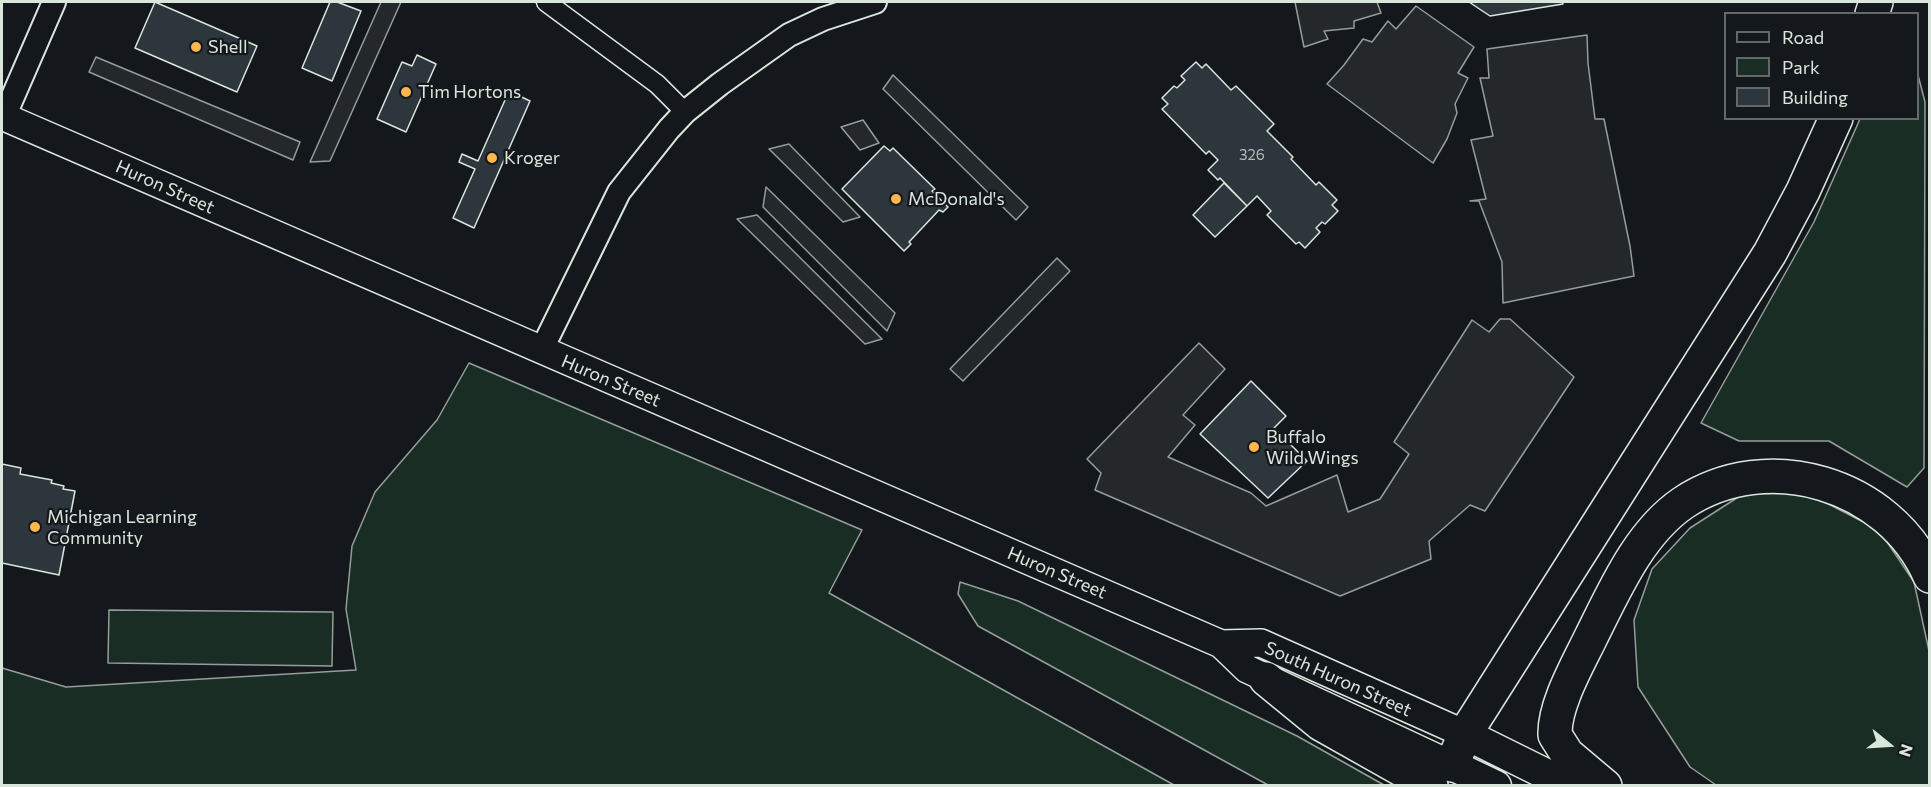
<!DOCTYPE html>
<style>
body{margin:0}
#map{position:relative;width:1931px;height:787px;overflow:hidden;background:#14181c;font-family:Commissioner,sans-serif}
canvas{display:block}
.frame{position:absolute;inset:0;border:3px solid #d8e6dc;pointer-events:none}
.legend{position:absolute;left:1724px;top:12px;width:195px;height:108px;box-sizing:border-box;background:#14181c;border:2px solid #626a69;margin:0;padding:8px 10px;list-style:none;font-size:18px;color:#d8e6dc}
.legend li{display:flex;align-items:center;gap:12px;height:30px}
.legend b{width:30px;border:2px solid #626a69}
.north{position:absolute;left:1859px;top:715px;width:60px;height:60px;-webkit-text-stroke:4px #14181c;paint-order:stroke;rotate:108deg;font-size:16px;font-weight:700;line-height:24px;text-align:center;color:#d8e6dc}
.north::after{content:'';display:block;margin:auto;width:21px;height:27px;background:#d8e6dc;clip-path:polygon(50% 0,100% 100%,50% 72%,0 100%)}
</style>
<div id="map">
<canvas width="1931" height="787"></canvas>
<div class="frame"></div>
<ul class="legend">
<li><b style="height:8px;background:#14181c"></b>Road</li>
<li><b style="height:16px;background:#1a2d24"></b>Park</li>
<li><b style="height:16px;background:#2c363c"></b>Building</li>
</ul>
<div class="north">N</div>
</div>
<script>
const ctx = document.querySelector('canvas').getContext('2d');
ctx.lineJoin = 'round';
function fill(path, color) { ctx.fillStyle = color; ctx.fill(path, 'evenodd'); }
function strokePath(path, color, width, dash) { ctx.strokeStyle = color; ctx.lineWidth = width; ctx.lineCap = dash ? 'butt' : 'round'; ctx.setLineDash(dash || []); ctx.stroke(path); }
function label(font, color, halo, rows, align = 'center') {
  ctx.font = font + ' Commissioner,sans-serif'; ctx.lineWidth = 4.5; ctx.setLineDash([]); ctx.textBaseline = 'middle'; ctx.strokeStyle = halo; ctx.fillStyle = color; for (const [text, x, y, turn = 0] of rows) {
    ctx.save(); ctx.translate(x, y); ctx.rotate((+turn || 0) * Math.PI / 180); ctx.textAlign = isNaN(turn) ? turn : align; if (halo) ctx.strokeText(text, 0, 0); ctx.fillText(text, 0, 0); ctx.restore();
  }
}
const green = new Path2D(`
 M1918,75L1925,102L1924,468L1907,487L1829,441H1739L1701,423L1814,222L1860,119L1918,118Z
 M469,363L862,530L829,593L1174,785H2V668L66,687L356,670L346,609L352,546L375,492L437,420Z
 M1807,493L1879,530L1914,582L1929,651V785H1716L1690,767L1638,687L1634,620L1652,569L1690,528L1743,494Z
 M960,582L1018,601L1297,736L1384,785H1268L978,626L958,594Z
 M109,610L333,612L332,666L108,663Z`);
fill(green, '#1a2d24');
strokePath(green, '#939e99', 1.5);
const parking = new Path2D(`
 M381,2H401L330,161L310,162Z
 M1295,2H1377L1381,13L1354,21V28L1324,31L1328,39L1304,47Z
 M1416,6L1474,47L1458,73L1468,78L1455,104L1457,113L1447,139L1433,163L1327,84L1344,65L1363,39L1372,42L1388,21L1396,29Z
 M1587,35L1588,63L1595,119H1604L1630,246L1634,276L1503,303L1502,262L1479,201H1470L1486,199L1471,140L1493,136L1480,78H1489L1487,49Z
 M96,57L300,142L293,160L89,72Z
 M893,75L1028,207L1016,220L883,89Z
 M863,120L879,143L860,150L841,127Z
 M789,144L860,217L843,222L769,149Z
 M766,187L895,313L887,331L763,207Z
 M757,215L882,339L865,344L737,219Z
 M1057,258L1070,271L963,381L950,369Z
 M1500,319H1510L1574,377L1485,511L1470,505L1429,541L1431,559L1340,596L1095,490L1101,473L1087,459L1199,343L1225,369L1183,415L1195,425L1168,457L1251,493L1266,506L1337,475L1348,512L1380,499L1409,454L1394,442L1472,320L1489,332Z`);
fill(parking, '#24282b');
strokePath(parking, '#939e99', 1.5);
const building = new Path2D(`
 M155,2L257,46L237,92L135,48Z
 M330,2H337L361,11L332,81L302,68Z
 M1469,2H1562L1563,4L1490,16Z
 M417,55L436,64L406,132L377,119L402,62L412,66Z
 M1196,62L1202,68L1206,64L1231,90L1236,86L1274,124L1267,131L1293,157L1291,159L1316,185L1319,182L1337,200L1332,205L1338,211L1325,224L1322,222L1316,228L1320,232L1305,248L1299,242L1296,244L1267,215L1271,211L1257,196L1247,206L1220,178L1218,180L1208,170L1218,160L1209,151L1206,154L1162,109L1168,104L1162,98L1174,86L1177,88L1185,80L1181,76Z
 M509,91L530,101L474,228L453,218L475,169L459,162L462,154L478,161Z
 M884,146L890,151L893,148L935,189L932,191L948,207L943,212L939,210L909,242L911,244L904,251L842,189Z
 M1224,183L1247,206L1215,237L1193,215Z
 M1251,381L1286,416L1274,428L1307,461L1268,498L1200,434Z
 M2,464L21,468L20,474L52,480L51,483L64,486L63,489L75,491L59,575L2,563Z`);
fill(building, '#2c363c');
strokePath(building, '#d8e6dc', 1.5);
const minor = new Path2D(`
 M546,2L657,84L685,112`);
const tertiary = new Path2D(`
 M4,117L54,2
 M541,351L619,192L669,129L685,112L720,84L789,35L823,19L875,2`);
const secondary = new Path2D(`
 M2,116L1221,644L1247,669L1452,765
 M1221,644L1261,643L1465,734`);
const primary = new Path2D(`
 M1465,734L1570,786
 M1452,765L1496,786`);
const motorway = new Path2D(`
 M1872,14L1876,2
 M1266,679L1321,724L1431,786
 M1452,765L1465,734L1770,253L1803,191L1836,118
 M1605,786L1567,754L1555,735C1554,705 1578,664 1591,637C1614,591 1639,533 1683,503C1767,447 1889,483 1930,576`);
strokePath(minor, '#d8e6dc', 21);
strokePath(tertiary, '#d8e6dc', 26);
strokePath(secondary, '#d8e6dc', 30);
strokePath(primary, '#d8e6dc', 33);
strokePath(motorway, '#d8e6dc', 36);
strokePath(minor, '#14181c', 18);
strokePath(tertiary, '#14181c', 22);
strokePath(secondary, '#14181c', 27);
strokePath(primary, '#14181c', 30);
strokePath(motorway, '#14181c', 33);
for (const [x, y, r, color] of [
 [196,47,6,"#ffb74d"],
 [406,92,6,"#ffb74d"],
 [492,158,6,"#ffb74d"],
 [896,199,6,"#ffb74d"],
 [1254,447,6,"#ffb74d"],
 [35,527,6,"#ffb74d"]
]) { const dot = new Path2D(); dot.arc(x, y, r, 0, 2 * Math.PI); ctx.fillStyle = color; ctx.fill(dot); strokePath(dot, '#14181c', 2); }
label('15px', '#adbab4', null, [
 ["326",1252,155]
]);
label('18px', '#d8e6dc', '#14181c', [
 ["Shell",208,47],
 ["Tim Hortons",418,92],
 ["Kroger",504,158],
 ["McDonald's",908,199],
 ["Buffalo",1266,437],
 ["Wild Wings",1266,458],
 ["Michigan Learning",47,517],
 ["Community",47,538]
], 'left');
label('18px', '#d8e6dc', '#14181c', [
 ["Huron Street",165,187,24],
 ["Huron Street",611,381,23],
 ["Huron Street",1057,573,23],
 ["South Huron Street",1338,679,24]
]);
</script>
